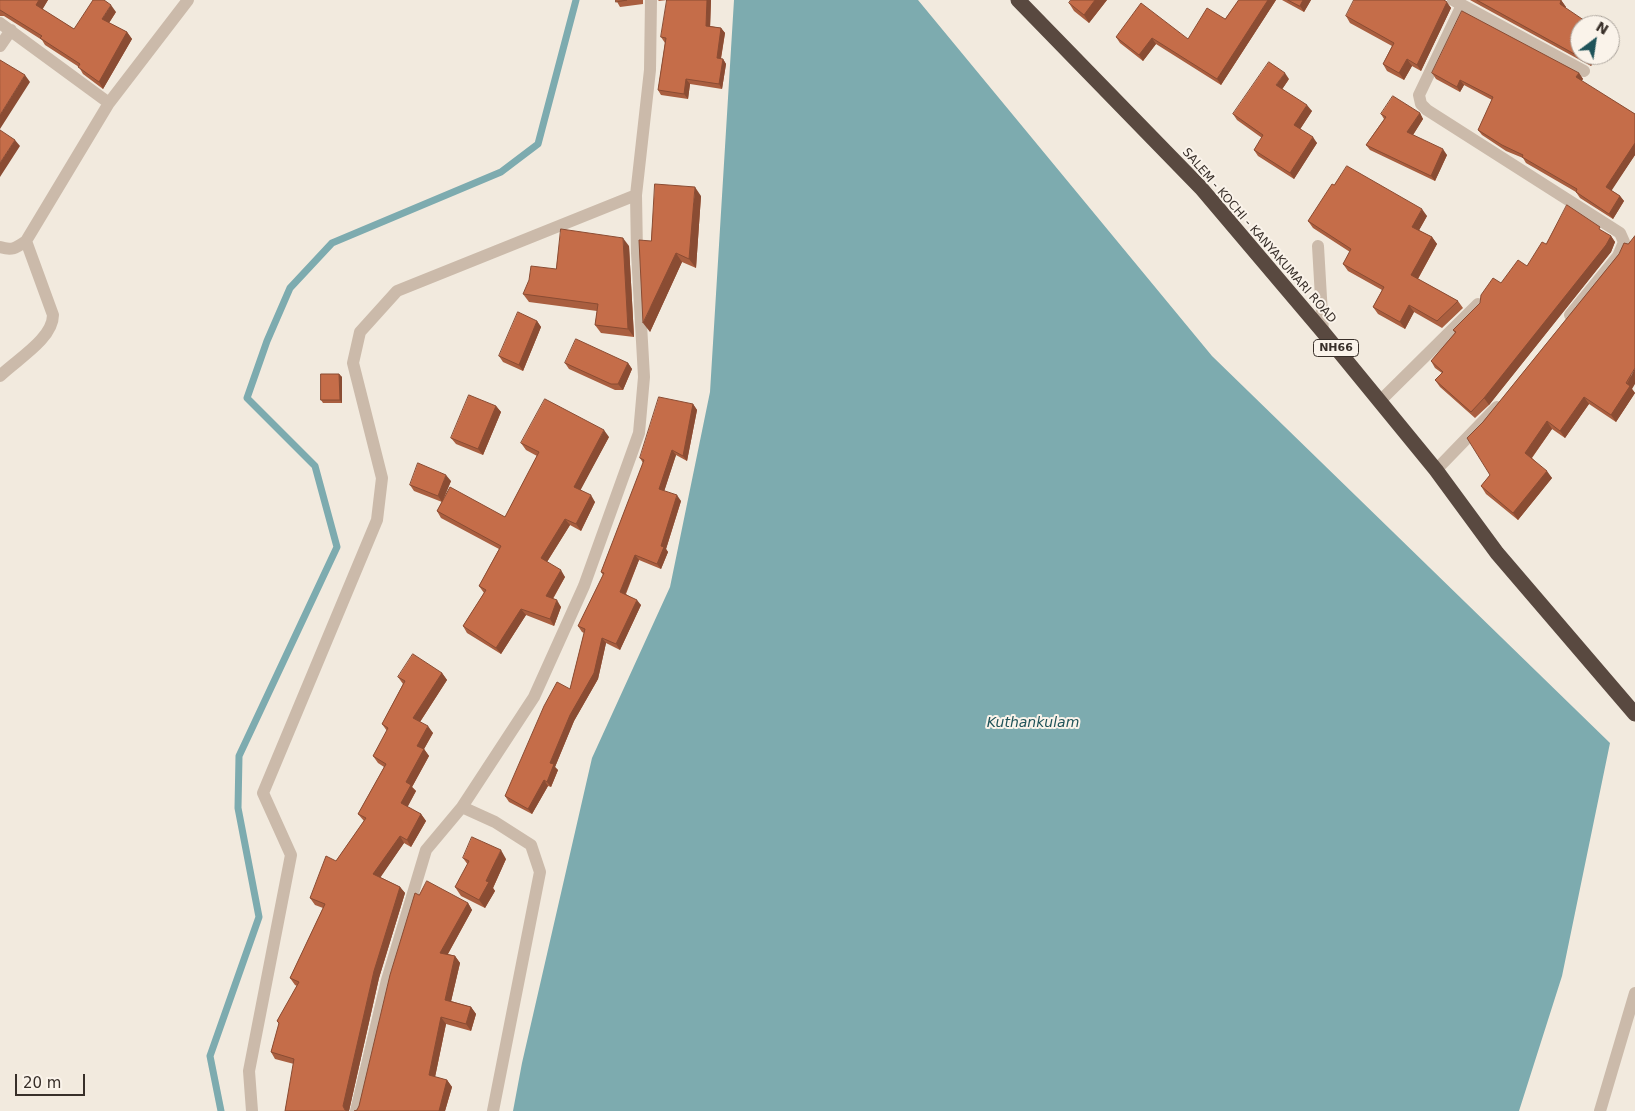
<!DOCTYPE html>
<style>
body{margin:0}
#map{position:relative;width:1635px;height:1111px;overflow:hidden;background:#f2eade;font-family:"DejaVu Sans",sans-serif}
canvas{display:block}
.north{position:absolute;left:1570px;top:15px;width:50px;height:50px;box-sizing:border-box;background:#faf3ea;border:1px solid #aca59d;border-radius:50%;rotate:31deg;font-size:14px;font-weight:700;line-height:20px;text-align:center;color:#382f29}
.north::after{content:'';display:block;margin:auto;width:18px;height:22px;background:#1f5359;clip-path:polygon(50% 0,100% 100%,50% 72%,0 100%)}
.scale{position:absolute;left:15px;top:1074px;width:70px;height:22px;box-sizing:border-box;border:2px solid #382f29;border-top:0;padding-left:6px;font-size:15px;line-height:18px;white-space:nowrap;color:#382f29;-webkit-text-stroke:4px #faf3ea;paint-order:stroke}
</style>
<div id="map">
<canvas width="1635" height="1111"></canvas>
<div class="north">N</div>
<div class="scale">20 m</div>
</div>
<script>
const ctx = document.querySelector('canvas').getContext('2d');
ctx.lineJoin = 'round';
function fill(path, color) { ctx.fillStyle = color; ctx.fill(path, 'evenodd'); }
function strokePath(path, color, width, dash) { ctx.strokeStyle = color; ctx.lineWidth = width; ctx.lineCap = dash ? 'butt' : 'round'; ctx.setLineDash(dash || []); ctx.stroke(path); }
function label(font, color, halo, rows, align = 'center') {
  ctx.font = font + ' "DejaVu Sans",sans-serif'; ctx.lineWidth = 4; ctx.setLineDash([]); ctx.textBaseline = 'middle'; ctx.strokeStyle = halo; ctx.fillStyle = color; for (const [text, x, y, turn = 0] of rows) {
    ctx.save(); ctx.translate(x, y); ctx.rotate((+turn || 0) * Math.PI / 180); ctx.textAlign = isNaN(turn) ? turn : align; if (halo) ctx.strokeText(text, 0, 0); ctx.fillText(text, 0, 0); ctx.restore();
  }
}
fill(new Path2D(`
 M734,0H918L1212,356L1610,743L1562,976L1519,1111H513L522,1063L592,758L670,587L710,392Z`), '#7dabaf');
strokePath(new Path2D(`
 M221,1111L210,1056L259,917L238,808L239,756L337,547L315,466L247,398L267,341L290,288L332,243L501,172L538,144L576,0`), '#7dabaf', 7);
strokePath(new Path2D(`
 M1453,0L1584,71
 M1462,5L1419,95L1421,104L1427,110L1620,233L1624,242L1618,256L1570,315
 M0,23L109,103
 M0,46L11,30
 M1318,246L1323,332
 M0,247C12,251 16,248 26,241L109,103L188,0
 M0,376C16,360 53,339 53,315L26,241
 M1380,401L1478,304
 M1436,470L1497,407
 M252,1111L249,1071L291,855L263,793L377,520L382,478L353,363L360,332L397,291L636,195
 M356,1111L387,980L426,850L462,807
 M493,1111L540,872L531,845L495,822L462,807L534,697L584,586L639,433L644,377L637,253L636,195L650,70L651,0
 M1600,1111L1635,993`), '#cbbaaa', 12);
strokePath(new Path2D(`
 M1018,0L1201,188L1323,332L1436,470L1497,553L1635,714`), '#594940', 15);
fill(new Path2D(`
 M0,0H48L42,9L74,29L116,12L109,23L127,32L132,39L103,89L83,74L79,67L45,45L42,40L4,16H0Z
 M616,0H643V4L620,7Z
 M658,0H711L710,26L721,28L725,33L721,59H723L726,64L722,89L690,84L688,99L661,95L658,90L665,43L661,37L667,0L659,1Z
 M1107,0L1089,23L1074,11L1069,3Z
 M1239,0H1276L1221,85L1156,44L1143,61L1120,43L1116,37L1188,39L1225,19Z
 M1282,0H1311L1304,12Z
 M1470,0H1561L1566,7L1565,8L1580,55H1598L1591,66Z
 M1445,1L1451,8L1421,71L1412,66L1404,80L1387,71L1383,64L1392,46L1350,23L1346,16Z
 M1432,73H1579L1583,79L1581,81L1635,114V155L1611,190L1620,196L1624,201L1613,219L1580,198L1576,192L1526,163L1523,158L1506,151L1482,135L1478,130L1492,100L1464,85L1460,92L1436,79Z
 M1289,79L1282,89L1312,111L1300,129L1317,143L1294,179L1258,156L1254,150L1262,138L1237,120L1233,114Z
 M1420,113L1423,119L1413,135L1447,155L1435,181L1370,150L1366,145L1384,119L1381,114Z
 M1334,185L1427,216L1419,230L1432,237L1437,244L1418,279L1458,301L1463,308L1442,328L1414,312L1405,329L1378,314L1373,307L1382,290L1348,271L1343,264L1350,252L1313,228L1308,221Z
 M701,196L696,268L682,262L650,332L651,241Z
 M1605,233L1611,236L1615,242L1611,252L1489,405L1475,418L1440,387L1435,380L1442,373L1435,368L1431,361L1455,333L1453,330L1501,283L1527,266L1546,244Z
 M629,246L634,337L601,333L595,325L597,311L529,302L523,294L556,269Z
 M1619,254L1632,389L1635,393L1616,422L1589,404L1565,438L1552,429L1532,458L1552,478L1518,520L1486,494L1481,486L1490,475L1483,422Z
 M537,321L541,327L523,371L503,362L499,356Z
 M565,363H628L632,369L623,390H615L569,369Z
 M339,374L342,377V403H323L321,400Z
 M693,404L697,410L687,461L676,455L664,491L681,501L666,549L668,552L661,569L639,560L626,594L641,605L620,650L606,643L598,679L574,721L555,767L558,770L551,787L548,786L532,814L509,802L505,796L570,689L584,633L582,632L578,626L603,575L601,572L643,463L640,458Z
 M496,406L501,412L483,455L456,444L451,438Z
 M609,437L580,490L595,502L581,531L570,525L547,562L565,577L553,599L561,607L554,626L526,615L501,654L467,633L463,626L484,593L479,586L499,549L441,518L437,511L442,502L414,491L410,485L451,481L444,498L505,517L537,456L526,450L521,443Z
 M442,673L447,680L420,722L433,733L424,749L429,756L412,787L416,791L407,807L421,814L426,821L411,847L404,843L380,877L400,887L405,893L379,978L349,1111H285L294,1064L275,1059L271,1052L279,1024L277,1021L297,986L295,985L290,978L323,908L315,905L310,898L364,821L358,814L384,767L378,763L373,756L387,731L382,724L403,684L398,677Z
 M463,858L506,859L493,888L495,891L485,908L461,896L455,887L468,865Z
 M419,895L468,903L472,910L448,954L455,956L460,963L451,1001L471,1007L476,1014L471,1031L446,1024L435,1077L447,1080L452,1087L445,1111H354L357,1110L359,1106Z`), '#a95e3f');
fill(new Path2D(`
 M39,0H48L41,12L36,5Z
 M707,0H711L710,31L706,26Z
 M1095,0H1107L1089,23L1084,15Z
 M1268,0H1276L1221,85L1217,79Z
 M1303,0H1311L1304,12L1300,6Z
 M1443,0H1445L1446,4L1447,2L1451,8L1421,71L1417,65Z
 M1561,0L1566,7L1564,11L1560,4Z
 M111,5L116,12L107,26L102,19Z
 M721,28L725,33L720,63L717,58Z
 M127,32L132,39L103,89L99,82Z
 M1152,38L1156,44L1143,61L1139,55Z
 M1589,55H1598L1591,66L1586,60Z
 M723,59L726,64L722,89L719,84Z
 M1407,59L1412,66L1404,80L1399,73Z
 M1285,73L1289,79L1281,91L1276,85Z
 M1579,73L1583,79L1580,83L1576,77Z
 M25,75L30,82L0,129V115Z
 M686,79L690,84L688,99L684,94Z
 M1460,80L1464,85L1460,92L1457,87Z
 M1307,105L1312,111L1299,131L1294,125Z
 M1420,113L1423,119L1411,138L1407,132Z
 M1313,137L1317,143L1294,179L1290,173Z
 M15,140L20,146L0,177V163Z
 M1635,143V155L1610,193L1606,187Z
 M1443,149L1447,155L1435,181L1431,176Z
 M695,187L701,196L696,268L689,259Z
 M1620,196L1624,201L1613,219L1609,214Z
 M1422,209L1427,216L1417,234L1412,227Z
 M1611,236L1615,242L1611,252L1489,405L1484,398Z
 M1432,237L1437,244L1416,282L1411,275Z
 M623,238L629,246L634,337L628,329Z
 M676,253L682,262L650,332L643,323Z
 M1409,305L1414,312L1405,329L1400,322Z
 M537,321L541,327L523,371L519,365Z
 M628,363L632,369L623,390L618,384Z
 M1635,368V384L1632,389L1635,393L1616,422L1611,415Z
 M339,374L342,377V403L340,400Z
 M1584,397L1589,404L1565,438L1560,431Z
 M693,404L697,410L687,461L683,456Z
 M496,406L501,412L483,455L478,449Z
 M1547,421L1552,429L1530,460L1525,453Z
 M604,430L609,437L579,493L574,487Z
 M672,450L676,455L663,495L659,489Z
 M1547,471L1552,478L1518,520L1513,513Z
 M446,475L451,481L442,502L438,496Z
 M591,495L595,502L581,531L576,524Z
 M677,495L681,501L666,549L668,552L661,569L657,564L661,546Z
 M565,519L570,525L545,565L541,558Z
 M635,555L639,560L624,597L620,592Z
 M561,570L565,577L550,603L546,596Z
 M557,600L561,607L554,626L550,619Z
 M637,600L641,605L620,650L616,644Z
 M521,609L526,615L501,654L496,648Z
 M602,638L606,643L598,679L574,721L555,767L558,770L551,787L547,782L550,763Z
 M442,673L447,680L418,725L413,718Z
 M428,726L433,733L424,749L429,756L412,787L416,791L406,810L401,803L406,782L417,746Z
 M544,780L548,786L532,814L528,809Z
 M421,814L426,821L411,847L407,840Z
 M400,836L404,843L378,881L373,874Z
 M501,850L506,859L493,888L495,891L485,908L479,900L486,881Z
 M400,887L405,893L379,978L349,1111H346L343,1106L374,971Z
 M468,903L472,910L445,959L440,953Z
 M455,956L460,963L450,1006L445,1000Z
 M471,1007L476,1014L471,1031L466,1024Z
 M441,1017L446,1024L434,1082L429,1075Z
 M447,1080L452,1087L445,1111H439Z`), '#8a4c33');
const building = new Path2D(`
 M0,0H39L36,5L74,29L93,0H104L111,5L102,19L127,32L99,82L78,67L80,64L40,38L42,36L0,10Z
 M616,0H627L616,2Z
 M667,0H707L706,26L721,28L717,58L723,59L719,84L686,79L684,94L658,90L666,38L661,37Z
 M1071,0H1095L1084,15L1069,3Z
 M1239,0H1268L1217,79L1152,38L1139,55L1116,37L1141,3L1188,39L1207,8L1225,19Z
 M1288,0H1303L1300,6Z
 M1354,0H1444L1447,2L1417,65L1407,59L1399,73L1383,64L1394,43L1346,16Z
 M1477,0H1561L1560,4L1591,25H1580V55H1589L1586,60Z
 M1462,11L1579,73L1576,77L1635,114V143L1606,187L1620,196L1609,214L1576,192L1577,189L1522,157L1523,155L1502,145L1478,130L1493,97L1460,80L1457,87L1432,73Z
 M0,60L25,75L0,115Z
 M1269,62L1285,73L1276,85L1307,105L1294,125L1313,137L1290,173L1254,150L1263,135L1233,114Z
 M1393,96L1420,113L1407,132L1443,149L1431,176L1366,145L1386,117L1381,114Z
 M0,130L15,140L0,163Z
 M1347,166L1422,209L1412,227L1432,237L1411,275L1458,301L1437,321L1409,305L1400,322L1373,307L1384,287L1343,264L1351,249L1308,221L1332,184L1334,185Z
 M655,184L695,187L689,259L676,253L643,323L639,240L651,241Z
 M1567,205L1600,227L1599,229L1611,236L1606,245L1484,398L1471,412L1435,380L1443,372L1431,361L1456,332L1453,330L1480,303L1481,295L1493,278L1501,283L1518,260L1527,266L1542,242L1546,244Z
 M561,229L623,238L628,329L595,325L598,304L523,294L529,280L531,266L556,269Z
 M1635,236V368L1626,383L1630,386L1611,415L1584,397L1560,431L1547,421L1525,453L1547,471L1513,513L1481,486L1490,475L1467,438L1483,422L1619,254L1624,243L1628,244Z
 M518,312L537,321L519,365L499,356Z
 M576,339L628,363L618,384H611L565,363Z
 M321,374H339L340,400H321Z
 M469,395L496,406L478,449L451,438Z
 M659,397L693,404L683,456L672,450L659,489L677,495L661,546L664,547L657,564L635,555L620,592L637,600L616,644L602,638L594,673L570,715L550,763L554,764L547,782L544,780L528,809L505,796L544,706L557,682L570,689L585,629L578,626L604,573L601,572L644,460L640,458Z
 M545,399L604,430L574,487L591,495L576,524L565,519L541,558L561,570L546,596L557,600L550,619L521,609L496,648L463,626L486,590L479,586L501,546L437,511L450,487L505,517L539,452L521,443Z
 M418,463L446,475L438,496L410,485Z
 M413,654L442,673L413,718L428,726L417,746L424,749L406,782L411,785L401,803L421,814L407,840L400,836L373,874L400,887L374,971L343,1106L345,1110L348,1111H285L294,1059L271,1052L279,1023L277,1021L299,982L290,978L325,904L310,898L326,856L336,861L366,818L358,814L386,764L373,756L388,728L382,724L405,681L398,677Z
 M472,837L501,850L486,881L489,882L479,900L455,887L469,861L463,858Z
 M427,881L468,903L440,953L455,956L445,1000L471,1007L466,1024L441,1017L429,1075L447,1080L439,1111H354L357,1110L359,1106L390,975L415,893L419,895Z`);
fill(building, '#c56d49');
strokePath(building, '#8a4c33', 1);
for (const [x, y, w] of [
 [1336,348,45]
]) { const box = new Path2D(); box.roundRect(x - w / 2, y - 8.5, w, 17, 4); ctx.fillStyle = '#faf3ea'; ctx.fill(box); strokePath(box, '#382f29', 1); }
label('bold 11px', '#382f29', null, [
 ["NH66",1336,348]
]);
label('12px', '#382f29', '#faf3ea', [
 ["SALEM - KOCHI - KANYAKUMARI ROAD",1259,236,49]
]);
label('italic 14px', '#1f5359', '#faf3ea', [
 ["Kuthankulam",1033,723]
]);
</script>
